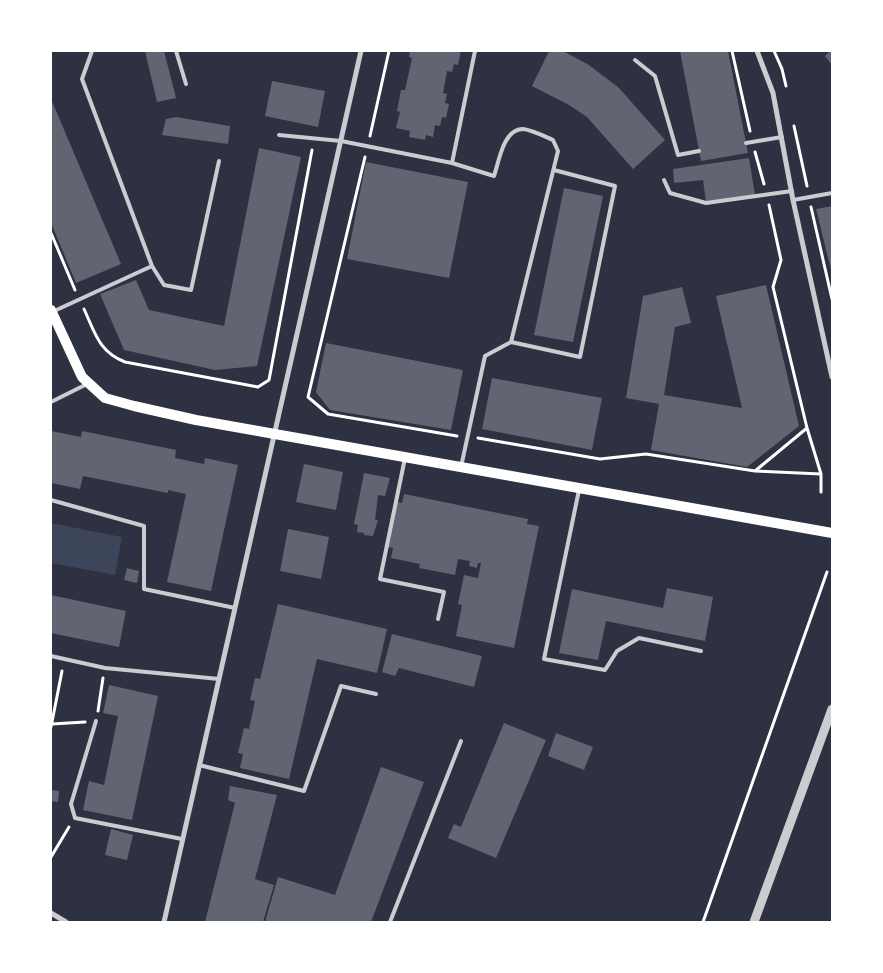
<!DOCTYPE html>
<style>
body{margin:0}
#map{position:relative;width:883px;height:973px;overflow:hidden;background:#2d3142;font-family:"Alegreya Sans",sans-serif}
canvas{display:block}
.frame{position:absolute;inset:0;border:52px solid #fff;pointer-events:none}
</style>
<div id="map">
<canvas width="883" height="973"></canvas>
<div class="frame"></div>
</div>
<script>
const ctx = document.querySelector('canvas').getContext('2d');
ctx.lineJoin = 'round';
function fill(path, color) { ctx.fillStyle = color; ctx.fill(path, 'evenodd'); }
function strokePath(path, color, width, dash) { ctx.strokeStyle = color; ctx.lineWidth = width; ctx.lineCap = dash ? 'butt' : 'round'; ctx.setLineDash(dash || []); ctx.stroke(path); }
fill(new Path2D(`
 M51,523L122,537L115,575L51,563Z`), '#3c4559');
fill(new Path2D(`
 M145,51H164L176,98L157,102Z
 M410,51H461L458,65L454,64L452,72L447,71L443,93L447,94L445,103L449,104L446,118L442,117L440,126L435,125L433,137L426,135L425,140L409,137L410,131L396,128L400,112L397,111L401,90H405L412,58L409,57Z
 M549,51H563L589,65L619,88L665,140L633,169L587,117L569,105L532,86Z
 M680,51H728L748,153L701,161Z
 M830,51H832V65L825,56Z
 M272,81L325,91L318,127L265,116Z
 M51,99L121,264L76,283L51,223Z
 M176,117L230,126L228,144L162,135L166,119Z
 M259,148L301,157L257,366L215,370L124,350L100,294L136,280L149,310L224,326Z
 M749,158L755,195L706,202L703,180L674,183L673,169Z
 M366,162L468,182L449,278L347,259Z
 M564,188L603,196L573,342L534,335Z
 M832,206V270H831L816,209Z
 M766,285L799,426L747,467L651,450L659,404L626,398L643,296L682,287L691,323L675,327L664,395L742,408L716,296Z
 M326,343L463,370L451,430L330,410L316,392Z
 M492,378L602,398L592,450L482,429Z
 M51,431L81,437L82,431L176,450L175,458L204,464L205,458L238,465L211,591L167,582L186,494L168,490V493L83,476L80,489L51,483Z
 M304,464L343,472L336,510L296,502Z
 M364,473L390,478L385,496L378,495L375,520H378L373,536L364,535V533L357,532L358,525L354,524Z
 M404,494L528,519L527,524L539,526L514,648L456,636L462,605L458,604L464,575L478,578L481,563H478L477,568L469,566L470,561L458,559L455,575L419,568L420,564L391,558L393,548L388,547L397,502L402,503Z
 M288,529L329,537L321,579L280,571Z
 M127,568L139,571L137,583L124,580Z
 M667,588L713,597L705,641L606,621L598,660L559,653L572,589L663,608Z
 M51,595L126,611L119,647L51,633Z
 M278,604L387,629L377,673L317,659L289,779L240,768L243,754L238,753L244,728L249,729L255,701L250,700L255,678L260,679Z
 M392,634L482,656L474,687L399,668L395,676L382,672Z
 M109,685L158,696L132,820L83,810L89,781L104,785L118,716L103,713Z
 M504,723L546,740L496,858L448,838L454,824L461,827Z
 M556,733L593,747L584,770L548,756Z
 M381,767L424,782L371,922H265L278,877L335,895Z
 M230,786L277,795L255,879L274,885L263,922H205L235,803L228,800Z
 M51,790L59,791L58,802L51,801Z
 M111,829L133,835L127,860L105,855Z`), '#626471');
strokePath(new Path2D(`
 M732,51L750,131
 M774,51L782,69L786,86
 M794,126L807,186
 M370,136L389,51
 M755,152L764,184
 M365,157L308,397L328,414L457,436
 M769,205L781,260L773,287L807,428L821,474V492
 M811,207L832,299
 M51,233L75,290
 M84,309C95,333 99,352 125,362L258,387L269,380L312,150
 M478,438L600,459L646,454L755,471L821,474
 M755,471L807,428
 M98,711L103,678
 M52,724L85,722
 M51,727L62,671
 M51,857L69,827
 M703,922L827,572`), '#fff', 3);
strokePath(new Path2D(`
 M92,51L82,79L152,266L164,285L191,290L219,161
 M176,51L186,84
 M635,60L655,76L678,155L699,151
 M279,135L341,141L452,163L475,51
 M746,143L782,137
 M452,163L494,176C499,162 503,129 523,129C532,130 544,136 553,140L558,151L511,342L485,356L461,467
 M664,180L670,193L706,203L792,191
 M793,200L832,193
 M52,312L152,266
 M511,342L580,357L615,186L554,170
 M51,402L87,384
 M405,458L380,579L444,592L438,619
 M579,490L544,659L605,670L617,651L639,638L701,651
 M51,500L144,526V589L235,608
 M51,656L105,668L219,679
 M96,721L71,804L75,818L182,839
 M199,765L304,791L341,686L376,694
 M390,922L461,741`), '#caccd0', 4);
strokePath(new Path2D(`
 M757,51L773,93L793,200L832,377
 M51,913L66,922
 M164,922L361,51`), '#caccd0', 5);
strokePath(new Path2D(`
 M754,922L832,709`), '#caccd0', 9);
strokePath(new Path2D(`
 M51,310L82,377L105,398L134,406L196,420L832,533`), '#fff', 10);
</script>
